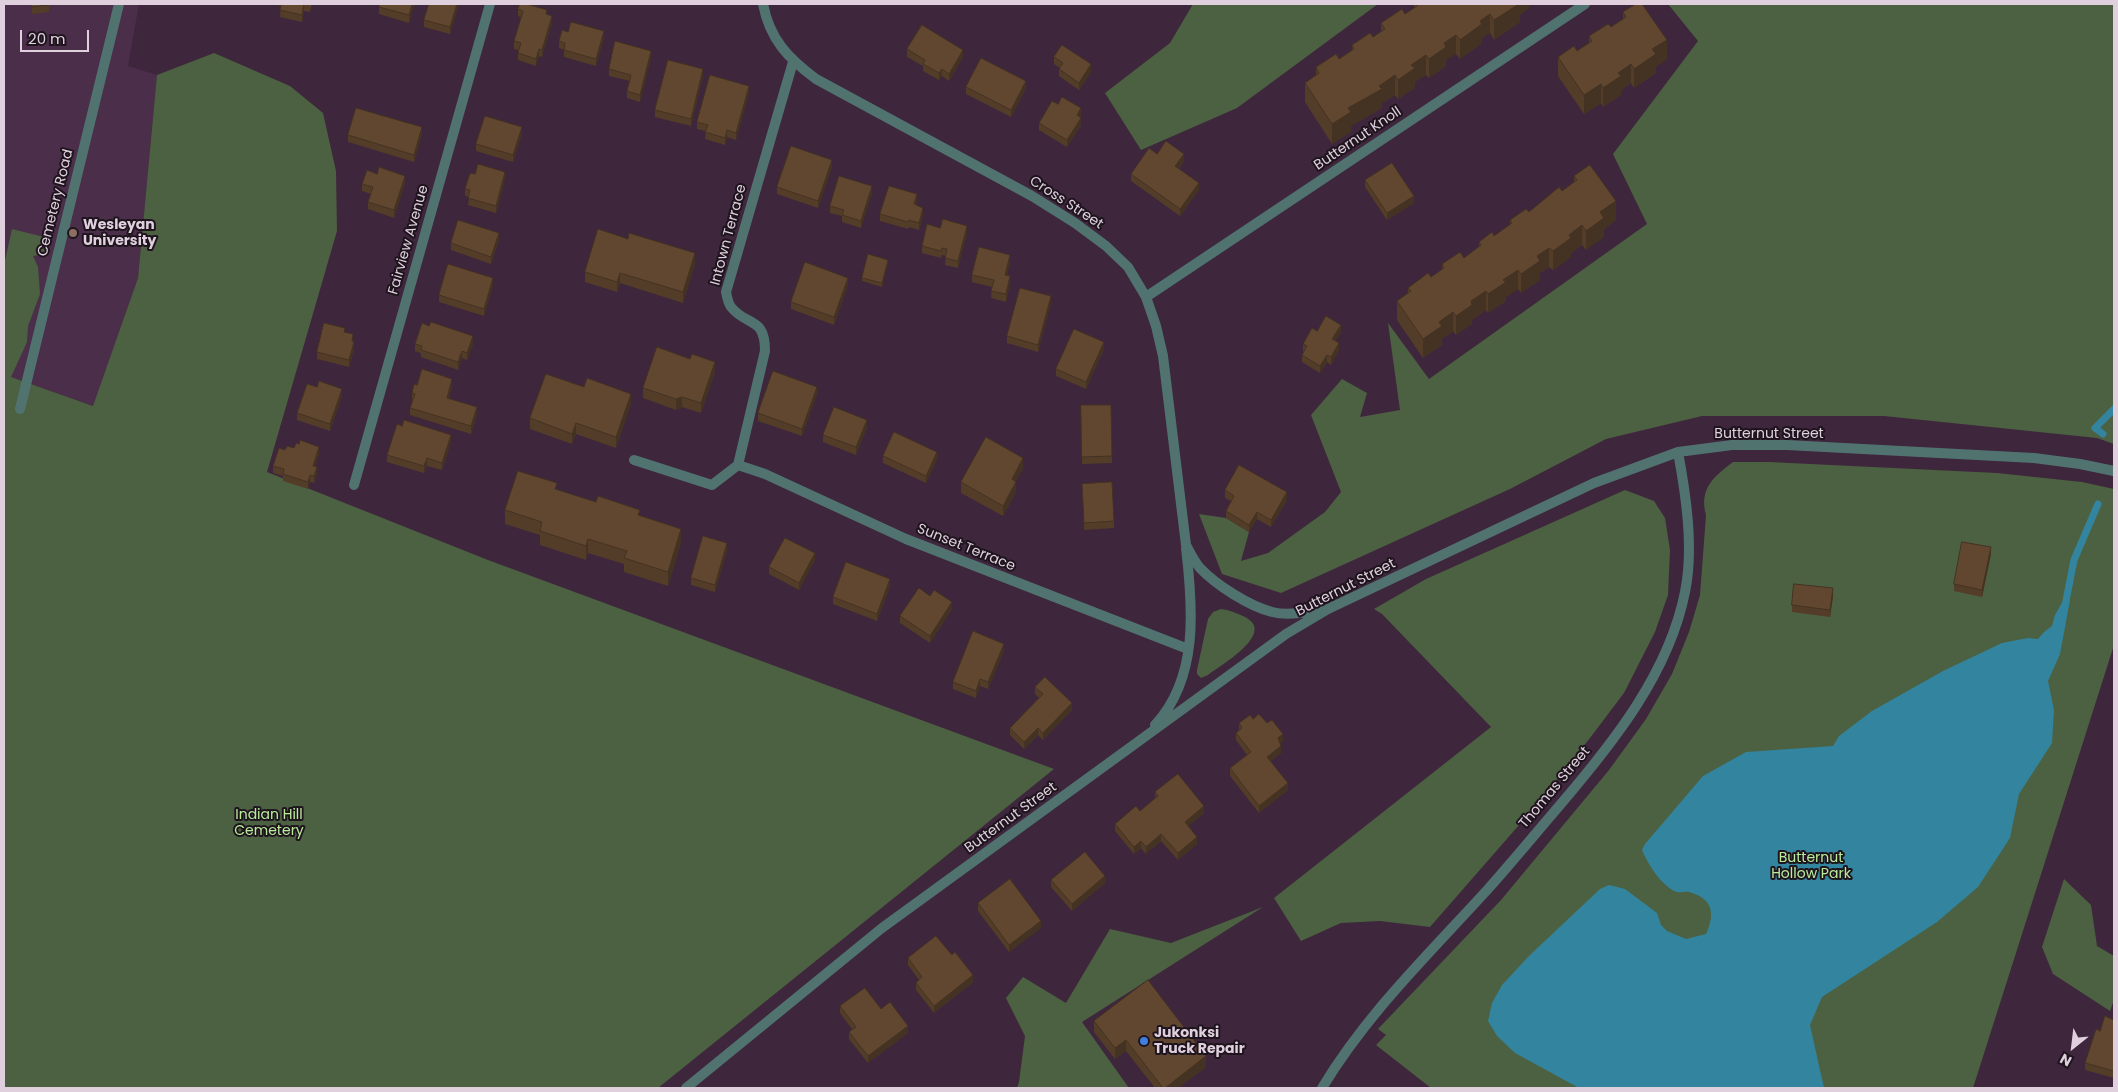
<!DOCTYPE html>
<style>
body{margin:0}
#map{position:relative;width:2118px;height:1092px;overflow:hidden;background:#3e263c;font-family:Poppins,sans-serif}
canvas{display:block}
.frame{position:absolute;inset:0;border:5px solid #e0d0de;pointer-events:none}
.north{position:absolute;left:2048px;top:1022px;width:50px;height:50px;-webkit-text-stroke:4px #1e141d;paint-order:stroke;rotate:209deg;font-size:14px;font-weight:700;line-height:20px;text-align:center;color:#e0d0de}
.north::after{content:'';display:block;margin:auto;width:18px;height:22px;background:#e0d0de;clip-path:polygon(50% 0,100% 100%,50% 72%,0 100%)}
.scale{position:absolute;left:20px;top:30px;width:69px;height:22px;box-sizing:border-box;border:2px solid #e0d0de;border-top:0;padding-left:6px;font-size:15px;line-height:18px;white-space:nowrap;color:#e0d0de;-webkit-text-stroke:4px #1e141d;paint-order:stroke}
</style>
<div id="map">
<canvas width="2118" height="1092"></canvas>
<div class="frame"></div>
<div class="north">N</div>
<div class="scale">20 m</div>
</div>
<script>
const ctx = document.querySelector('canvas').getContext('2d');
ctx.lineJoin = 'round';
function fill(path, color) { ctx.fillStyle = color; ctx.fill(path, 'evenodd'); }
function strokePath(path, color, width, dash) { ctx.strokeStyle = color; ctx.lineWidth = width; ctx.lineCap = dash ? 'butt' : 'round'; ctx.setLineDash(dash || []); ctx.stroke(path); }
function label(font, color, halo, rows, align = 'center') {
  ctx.font = font + ' Poppins,sans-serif'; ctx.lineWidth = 4; ctx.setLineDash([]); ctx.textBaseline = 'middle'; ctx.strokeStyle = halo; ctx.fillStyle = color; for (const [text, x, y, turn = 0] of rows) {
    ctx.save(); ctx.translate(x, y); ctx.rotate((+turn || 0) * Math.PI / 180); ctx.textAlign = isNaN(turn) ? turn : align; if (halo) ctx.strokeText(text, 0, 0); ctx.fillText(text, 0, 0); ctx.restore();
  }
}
fill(new Path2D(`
 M4,4H139L128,66L157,75L138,278L94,406L4,375Z`), '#4b2e49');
fill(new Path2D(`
 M1193,4H1378L1237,108L1141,150L1105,93L1170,43Z
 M1668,4H2114V444L2097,438L1884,416H1702L1606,439L1510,489L1281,593L1222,574L1199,514L1226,518L1249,532L1241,561L1268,553L1325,512L1341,492L1311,415L1342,379L1367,393L1360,417L1400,410L1388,323L1429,379L1647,224L1613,154L1698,41Z
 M214,53L290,86L323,113L336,171L337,231L267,472L488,560L1054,769L658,1088H4V265L12,229L44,237L45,254L33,256L38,267L40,294L28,326L27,342L11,377L93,406L138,278L157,75Z
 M1733,462H1769L1997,473L2082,482L2114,489V645L1973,1088H1431L1376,1045L1386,1035L1378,1029L1501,900L1609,770L1646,719L1672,674L1689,632L1700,595L1706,515C1699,489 1713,477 1733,462Z
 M1625,490L1654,501L1665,518L1670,550L1668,595L1655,632L1624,693L1590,738L1533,809L1430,927L1380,921L1341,923L1301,941L1274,898L1491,727L1382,614L1374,609L1426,579Z
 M1221,609C1229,610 1236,613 1243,616C1279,632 1221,665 1208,675L1201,678L1197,674V670L1208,619L1213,612Z
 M2064,879L2091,905L2097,946L2114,956V1000L2110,1011L2053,974L2042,947Z
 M1263,907L1082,1022L1129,1088H1017L1019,1082L1025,1036L1006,998L1023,977L1066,1003L1110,929L1171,943Z`), '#4c6141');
fill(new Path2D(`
 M2067,598L2070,600L2060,654L2048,681L2054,710L2052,743L2019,794L2010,838L1978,887L1937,922L1822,997L1810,1025L1824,1088H1579L1515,1053L1497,1036L1488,1021L1492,1003L1502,985L1530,955L1600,889L1609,885L1625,889L1657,913L1661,925L1667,931L1686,939L1706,934C1716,913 1712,898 1689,892C1685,891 1680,893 1677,892C1663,888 1647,863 1642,850L1645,844L1703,776L1746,752L1833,746L1839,736L1872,711L1943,671L2002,643L2028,638L2038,639L2044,632L2052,626L2055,615L2064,599Z`), '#33849e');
strokePath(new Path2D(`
 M2103,434L2095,428L2114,409
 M2065,606L2074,560L2098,504`), '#33849e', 7);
strokePath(new Path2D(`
 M763,4C770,40 788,58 816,79L1032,196L1075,223L1106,246L1128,267L1146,297L1156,326L1163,356L1186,545C1190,552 1194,561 1200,568C1216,585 1249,606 1272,612C1288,616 1306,612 1322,610
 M1146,297L1585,4
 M20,409L119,4
 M634,460L712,485L738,465L765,351C765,316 747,327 731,307C728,303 727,297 726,292L793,62
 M738,465L765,474L906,539L1188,649
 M354,485L490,4
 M1155,725C1199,678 1193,607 1186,548
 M686,1088L882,928L1286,634L1328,609L1594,483L1678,452L1732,445H1787L2034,458L2080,464L2114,471
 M1322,1088C1369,1011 1428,955 1488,889C1513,861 1536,833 1560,805C1613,743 1669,673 1685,592C1694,548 1686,495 1678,452`), '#517370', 10);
fill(new Path2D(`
 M31,4H49V12L32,14Z
 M274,4H312L310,12L304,11L302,22L280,17L281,6Z
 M380,4H414L409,23L379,14V7Z
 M429,4H459L450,34L424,27V20Z
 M1414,4H1529V8L1520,15V22L1494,40L1490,33L1482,38V43L1460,59L1456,54L1446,60V66L1429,78L1426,75L1415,82V88L1398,99L1395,95L1382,103V108L1351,126V132L1332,144L1305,102V83L1316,75V67L1339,59L1352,51V45L1373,37L1381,32V23L1405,14L1414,8Z
 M518,9L547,14L552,23L542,57L539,56L536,66L518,60V53L519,50L514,49V41L521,17L518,16Z
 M1623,12L1667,59L1656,67V73L1634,88L1631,83L1621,90V95L1603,107L1601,103L1584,114L1558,76V57L1577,51L1589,43V36L1611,27L1623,19Z
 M604,38L596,66L564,57V50L559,48V41Z
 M907,49L963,57L949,81L942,76L939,80L923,71V66L907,57Z
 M1054,57L1091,72L1079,90L1059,76V69L1060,68L1054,64Z
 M651,58L640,102L627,98V91L630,81L609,76V69Z
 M703,76L691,126L655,117V110Z
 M966,87L1026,88L1011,117L966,94Z
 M749,93L736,140L727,137L725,145L705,139L706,131L697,129V122Z
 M1058,104L1081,115L1080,117L1081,125L1067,147L1039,130V123Z
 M422,134L414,162L348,142V135Z
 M522,134L513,162L476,151V144Z
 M1157,154L1184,161L1179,169L1199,190L1180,216L1131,181V174Z
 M832,167L818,208L777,194V187Z
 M475,174L505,179L496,213L468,205L469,197L465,196V189Z
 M1574,176L1616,220L1604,229V237L1586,250L1582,245L1571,253V257L1553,270L1549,267L1540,273V280L1521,293L1518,289L1506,297V301L1488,313L1486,310L1472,320V324L1456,335L1453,331L1442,339V345L1423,358L1397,320V301L1408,293V288L1431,277L1442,270V264L1464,258L1479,247V242L1494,236L1510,225V220L1529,212L1562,191L1574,182Z
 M1365,180L1414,203L1387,220L1365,187Z
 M405,183L394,218L368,209V202L371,194L362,191V184Z
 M872,193L861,228L842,222V216L830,213V206Z
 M917,201L916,205L923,215L919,230L909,227L908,229L880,221V214Z
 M940,228L967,233L958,268L945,265L946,256L942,255L941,258L922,253V246Z
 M499,240L491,264L451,250V243Z
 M1010,262L1007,275L1010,283L1006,302L991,298L992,287L972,282V275Z
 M888,263L882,287L862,281V278Z
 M695,264L683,303L620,283L617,292L585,282V272Z
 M493,285L484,316L439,302V295Z
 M848,285L834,325L791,309V302Z
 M1051,303L1038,352L1007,343V336Z
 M1317,331L1341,332L1336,340L1339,350L1331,365L1327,362L1320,373L1302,362V355L1304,352L1303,351V344Z
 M345,332L354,349L349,367L317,359V352Z
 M415,344H473L467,360L462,358L458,370L421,357V353L415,351Z
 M1104,349L1086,389L1056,376V369Z
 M715,372L701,413L682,407L676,410L643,398V388Z
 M417,385L452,386L449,399L477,414L471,434L410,415V408L413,400H412V393Z
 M317,387L342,396L330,431L297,420V413Z
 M817,394L802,436L758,421V413Z
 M631,404L616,448L576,434L572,444L530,429V418Z
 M1081,405H1111L1112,463L1082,464Z
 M402,426L451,442L442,470L427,466L424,473L387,462V455Z
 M867,427L856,455L823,442V435Z
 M294,448L319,454L315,466L317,474L314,483L310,482L308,489L283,481V476L273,473V466L285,450Z
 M883,456L937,459L926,483L883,463Z
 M1023,468L1016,481V492L1003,516L961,493V482Z
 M1082,484L1114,521V528L1084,530Z
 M557,490L640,516L681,543L668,586L624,572V564L588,553L586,560L540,545V535L505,524V510Z
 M1225,490L1287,500L1271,527L1257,519L1249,532L1226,518V511L1231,501L1225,498Z
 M727,550L715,592L691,585V578Z
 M1991,554L1982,597L1954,591V584Z
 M815,560L799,590L769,574V567Z
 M890,587L877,621L833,604V597Z
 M1833,596L1830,617L1792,612V605Z
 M952,609L930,643L900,623V616Z
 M1004,651L988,689L980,686L976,698L953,689V682Z
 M1035,687L1072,710L1043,740L1038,735L1024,749L1010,735V728L1039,698L1035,694Z
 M1253,719L1283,741L1280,743L1281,753L1271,761L1288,790L1259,813L1230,776V768L1247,755L1236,740V733L1239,730V723Z
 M1155,792L1204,813L1188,826L1197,844L1178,860L1161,841L1146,854L1141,848L1134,854L1115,831V824L1140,811L1155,798Z
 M1051,880L1105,883L1072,911L1051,887Z
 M978,903L1041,928L1009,952L978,911Z
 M908,958L973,982L934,1013L916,990V983L919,980L908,965Z
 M840,1006L881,1009L908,1033L868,1063L849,1039V1032L852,1029L840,1013Z
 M2114,1020V1078L2085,1070V1063L2100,1031Z
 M1094,1021L1206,1067L1178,1088H1155L1126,1051L1115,1059L1094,1032Z`), '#533d29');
fill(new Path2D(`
 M304,4V11L302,22V15Z
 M412,4H414L409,23V15Z
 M457,4H459L450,34V27Z
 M1517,4H1529V8L1520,15V22L1494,40V20Z
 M1490,14V33L1482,38V43L1460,59V40L1480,21Z
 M552,16V23L542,57V50Z
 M604,31V38L596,66V59Z
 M1456,35V54L1446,60V66L1429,78V59L1444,43Z
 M1667,40V59L1656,67V73L1634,88V69L1652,49Z
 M539,49V56L536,66V59Z
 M963,50V57L949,81V74Z
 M651,51V58L640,102V95Z
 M1426,55V75L1415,82V88L1398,99V80L1411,65Z
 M1091,64V72L1079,90V83Z
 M1631,64V83L1621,90V95L1603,107V88L1618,73Z
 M703,69V76L691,126V119Z
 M942,69V76L939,80V73Z
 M1395,75V95L1382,103V108L1351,126V132L1332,144V124L1348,108Z
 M1026,81V88L1011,117V110Z
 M1601,84V103L1584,114V95Z
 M749,86V93L736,140V133Z
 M1081,108V115L1077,122V115Z
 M1081,118V125L1067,147V140Z
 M422,127V134L414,162V155Z
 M522,127V134L513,162V155Z
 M727,130V137L725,145V138Z
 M1184,154V161L1175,173V166Z
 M832,160V167L818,208V201Z
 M505,172V179L496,213V206Z
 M405,176V183L394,218V210Z
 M1199,183V190L1180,216V209Z
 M872,186V193L861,228V221Z
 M917,194V201L914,212V204Z
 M1414,196V203L1387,220V213Z
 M1616,201V220L1604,229V237L1586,250V231L1600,212Z
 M923,208V215L919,230V223Z
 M1582,225V245L1571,253V257L1553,270V251L1569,235Z
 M967,226V233L958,268V261Z
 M499,233V240L491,264V257Z
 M1549,248V267L1540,273V280L1521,293V274L1537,256Z
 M695,253V264L683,303V292Z
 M1010,255V262L1005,282V275Z
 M888,260V263L882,287V283Z
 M1518,270V289L1506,297V301L1488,313V294L1503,280Z
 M620,273V283L617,292V282Z
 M1010,276V283L1006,302V294Z
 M493,278V285L484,316V309Z
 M848,278V285L834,325V317Z
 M1486,291V310L1472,320V324L1456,335V316L1471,301Z
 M1051,296V303L1038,352V345Z
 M1453,312V331L1442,339V345L1423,358V339L1439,322Z
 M1341,325V332L1332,346V339Z
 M473,336V344L467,360V353Z
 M354,342V349L349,367V360Z
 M1104,342V349L1086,389V382Z
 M1339,343V350L1331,365V357Z
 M462,351V358L458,370V362Z
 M1327,355V362L1320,373V366Z
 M715,362V372L701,413V403Z
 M452,379V386L447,405V398Z
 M817,387V394L802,436V429Z
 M342,389V396L330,431V424Z
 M631,394V404L616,448V437Z
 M682,397V407L676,410V399Z
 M477,407V414L471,434V426Z
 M867,420V427L856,455V447Z
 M576,423V434L572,444V434Z
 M451,435V442L442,470V463Z
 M319,447V454L313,473V466Z
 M937,452V459L926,483V476Z
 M427,458V466L424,473V466Z
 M1023,458V468L1012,489V479Z
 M317,467V474L314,483V476Z
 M310,475V482L308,489V482Z
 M1016,482V492L1003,516V506Z
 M1287,492V500L1271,527V520Z
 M1257,512V519L1249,532V525Z
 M681,529V543L668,586V572Z
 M588,539V553L586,560V546Z
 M727,543V550L715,592V585Z
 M1991,547V554L1982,597V590Z
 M815,553V560L799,590V583Z
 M890,579V587L877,621V614Z
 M1833,588V596L1830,617V610Z
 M952,602V609L930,643V636Z
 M1004,644V651L988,689V682Z
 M980,679V686L976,698V691Z
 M1072,703V710L1043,740V733Z
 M1038,728V735L1024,749V742Z
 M1283,734V741L1278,745V738Z
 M1281,746V753L1267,764V757Z
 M1288,783V790L1259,813V806Z
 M1204,806V813L1185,829V822Z
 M1161,834V841L1146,854V847Z
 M1197,837V844L1178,860V853Z
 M1141,841V848L1134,854V847Z
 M1105,876V883L1072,911V904Z
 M1041,921V928L1009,952V945Z
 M973,975V982L934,1013V1006Z
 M908,1026V1033L868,1063V1056Z
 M1126,1040V1051L1115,1059V1048Z
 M1206,1056V1067L1178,1088H1165Z`), '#443222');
const building = new Path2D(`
 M32,4H49V5L32,7Z
 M282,4H304L302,15L280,10Z
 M380,4H412L409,15L379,7Z
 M429,4H457L450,27L424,20Z
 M520,4H527L547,10L546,14L552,16L542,50L539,49L536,59L518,53L521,43L514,41L523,11L518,9Z
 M1416,4H1519L1494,20L1490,14L1480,21L1482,24L1460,40L1456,35L1444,43L1446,47L1429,59L1426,55L1411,65L1415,68L1398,80L1395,75L1379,86L1382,89L1348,108L1351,112L1332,124L1305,83L1319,73L1316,67L1336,54L1339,59L1354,49L1352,45L1370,33L1373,37L1385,29L1381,23L1402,9L1405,14L1417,6Z
 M1636,4H1642L1667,40L1652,49L1656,54L1634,69L1631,64L1618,73L1621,76L1603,88L1601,84L1584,95L1558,57L1574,46L1577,51L1592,41L1589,36L1608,24L1611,27L1626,17L1623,12Z
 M571,22L604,31L596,59L564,50L565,43L559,41L562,30L568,32Z
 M922,25L963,50L949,74L942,69L939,73L923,64L925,60L907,49Z
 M615,41L651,51L640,95L627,91L631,75L609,69Z
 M1062,45L1091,64L1079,83L1059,69L1063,63L1054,57Z
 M981,58L1026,81L1011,110L966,87Z
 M668,60L703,69L691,119L655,110Z
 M710,75L749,86L736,133L727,130L725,138L705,132L708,125L697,122Z
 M1062,97L1081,108L1077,115L1081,118L1067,140L1039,123L1052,101L1058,104Z
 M356,108L422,127L414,155L348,135Z
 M485,116L522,127L513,155L476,144Z
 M1166,141L1184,154L1175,166L1199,183L1180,209L1131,174L1149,148L1157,154Z
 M791,146L832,160L818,201L777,187Z
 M1392,163L1414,196L1387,213L1365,180Z
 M478,164L505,172L496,206L468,198L470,190L465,189L470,173L475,174Z
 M1590,165L1616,201L1600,212L1604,218L1586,231L1582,225L1569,235L1571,238L1553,251L1549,248L1537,256L1540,261L1521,274L1518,270L1503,280L1506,282L1488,294L1486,291L1471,301L1472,305L1456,316L1453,312L1439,322L1442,326L1423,339L1397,301L1411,291L1408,288L1428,273L1431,277L1444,268L1442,264L1460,252L1464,258L1481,245L1479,242L1492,232L1494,236L1512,223L1510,220L1526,209L1529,212L1559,187L1562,191L1577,180L1574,176Z
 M379,167L405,176L394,210L368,202L373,187L362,184L367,170L377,174Z
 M839,176L872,186L861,221L842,215L844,210L830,206Z
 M889,186L917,194L914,204L923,208L919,223L909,220L908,222L880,214Z
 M943,219L967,226L958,261L945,258L947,249L942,248L941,251L922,246L927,224L940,228Z
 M458,220L499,233L491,257L451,243Z
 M598,229L628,239L629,233L695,253L683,292L620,273L617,282L585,272Z
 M979,247L1010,255L1005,275L1010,276L1006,294L991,291L994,280L972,275Z
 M868,254L888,260L882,283L862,278Z
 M805,262L848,278L834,317L791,302Z
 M448,264L493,278L484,309L439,295Z
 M1020,288L1051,296L1038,345L1007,336Z
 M1326,316L1341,325L1332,339L1339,343L1331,357L1327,355L1320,366L1302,355L1307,346L1303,344L1312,328L1317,331Z
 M431,322L473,336L467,353L462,351L458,362L421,350L422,346L415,344L422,323L429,326Z
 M324,323L345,328L344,332L353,334L352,341L354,342L349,360L317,352Z
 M1074,329L1104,342L1086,382L1056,369Z
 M657,347L690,359L692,354L715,362L701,403L682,397L676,399L643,388Z
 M422,369L452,379L447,398L477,407L471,426L410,408L415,394L412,393L414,384L417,385Z
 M773,371L817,387L802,429L758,413Z
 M546,374L584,387L587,378L631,394L616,437L576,423L572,434L530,418Z
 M319,381L342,389L330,424L297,413L307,384L317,387Z
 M1081,405H1111L1112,456L1082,457Z
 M834,407L867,420L856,447L823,435Z
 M404,420L451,435L442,463L427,458L424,466L387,455L397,424L402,426Z
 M894,432L937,452L926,476L883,456Z
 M986,437L1023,458L1012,479L1016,482L1003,506L961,482Z
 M300,440L319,447L313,466L317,467L314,476L310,475L308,482L283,474L284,469L273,466L279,448L285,450L287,446L294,448L296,443L299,444Z
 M1239,465L1287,492L1271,520L1257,512L1249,525L1226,511L1234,496L1225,490Z
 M518,471L557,483L555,489L596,502L598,496L640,510L638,515L681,529L668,572L624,558L627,551L588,539L586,546L540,531L542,522L505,510Z
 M1112,482L1114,521L1084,523L1082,484Z
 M703,536L727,543L715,585L691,578Z
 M785,538L815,553L799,583L769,567Z
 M1962,542L1991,547L1982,590L1954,584Z
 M846,562L890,579L877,614L833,597Z
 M1794,584L1833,588L1830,610L1792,605Z
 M919,588L930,596L934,590L952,602L930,636L900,616Z
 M973,631L1004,644L988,682L980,679L976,691L953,682Z
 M1045,677L1072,703L1043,733L1038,728L1024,742L1010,728L1043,694L1035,687Z
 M1259,714L1267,723L1272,720L1283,734L1278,738L1281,746L1267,757L1288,783L1259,806L1230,768L1251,752L1236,733L1242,728L1239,723L1250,715L1253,719Z
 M1178,774L1204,806L1185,822L1197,837L1178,853L1161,834L1146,847L1141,841L1134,847L1115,824L1136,806L1140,811L1158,796L1155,792Z
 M1085,852L1105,876L1072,904L1051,880Z
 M1010,879L1041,921L1009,945L978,903Z
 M936,936L952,955L955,952L973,975L934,1006L916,983L922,977L908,958Z
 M1148,980L1206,1056L1165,1088H1163L1126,1040L1115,1048L1094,1021Z
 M865,988L881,1009L890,1002L908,1026L868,1056L849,1032L856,1027L840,1006Z
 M2105,1016L2114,1020V1071L2085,1063L2096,1029L2100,1031Z`);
fill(building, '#614730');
strokePath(building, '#443222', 1);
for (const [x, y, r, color] of [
 [73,233,5,"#8d6e63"],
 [1144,1041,5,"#3f7fe0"]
]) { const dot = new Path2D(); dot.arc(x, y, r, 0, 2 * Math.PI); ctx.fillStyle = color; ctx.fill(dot); strokePath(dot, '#1e141d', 2); }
label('14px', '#e0d0de', '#1e141d', [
 ["Butternut Knoll",1358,139,-34],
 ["Cemetery Road",56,203,-76],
 ["Cross Street",1066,203,33],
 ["Intown Terrace",729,235,-75],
 ["Fairview Avenue",409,240,-74],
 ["Butternut Street",1769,434],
 ["Sunset Terrace",966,548,22],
 ["Butternut Street",1346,588,-27],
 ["Thomas Street",1555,788,-50],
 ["Butternut Street",1011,818,-36]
]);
label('bold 14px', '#e0d0de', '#1e141d', [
 ["Wesleyan",83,225],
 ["University",83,241],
 ["Jukonksi",1154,1033],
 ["Truck Repair",1154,1049]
], 'left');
label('14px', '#b9eb9b', '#1e141d', [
 ["Indian Hill",269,815],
 ["Cemetery",269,831],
 ["Butternut",1811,858],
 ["Hollow Park",1811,874]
]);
</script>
